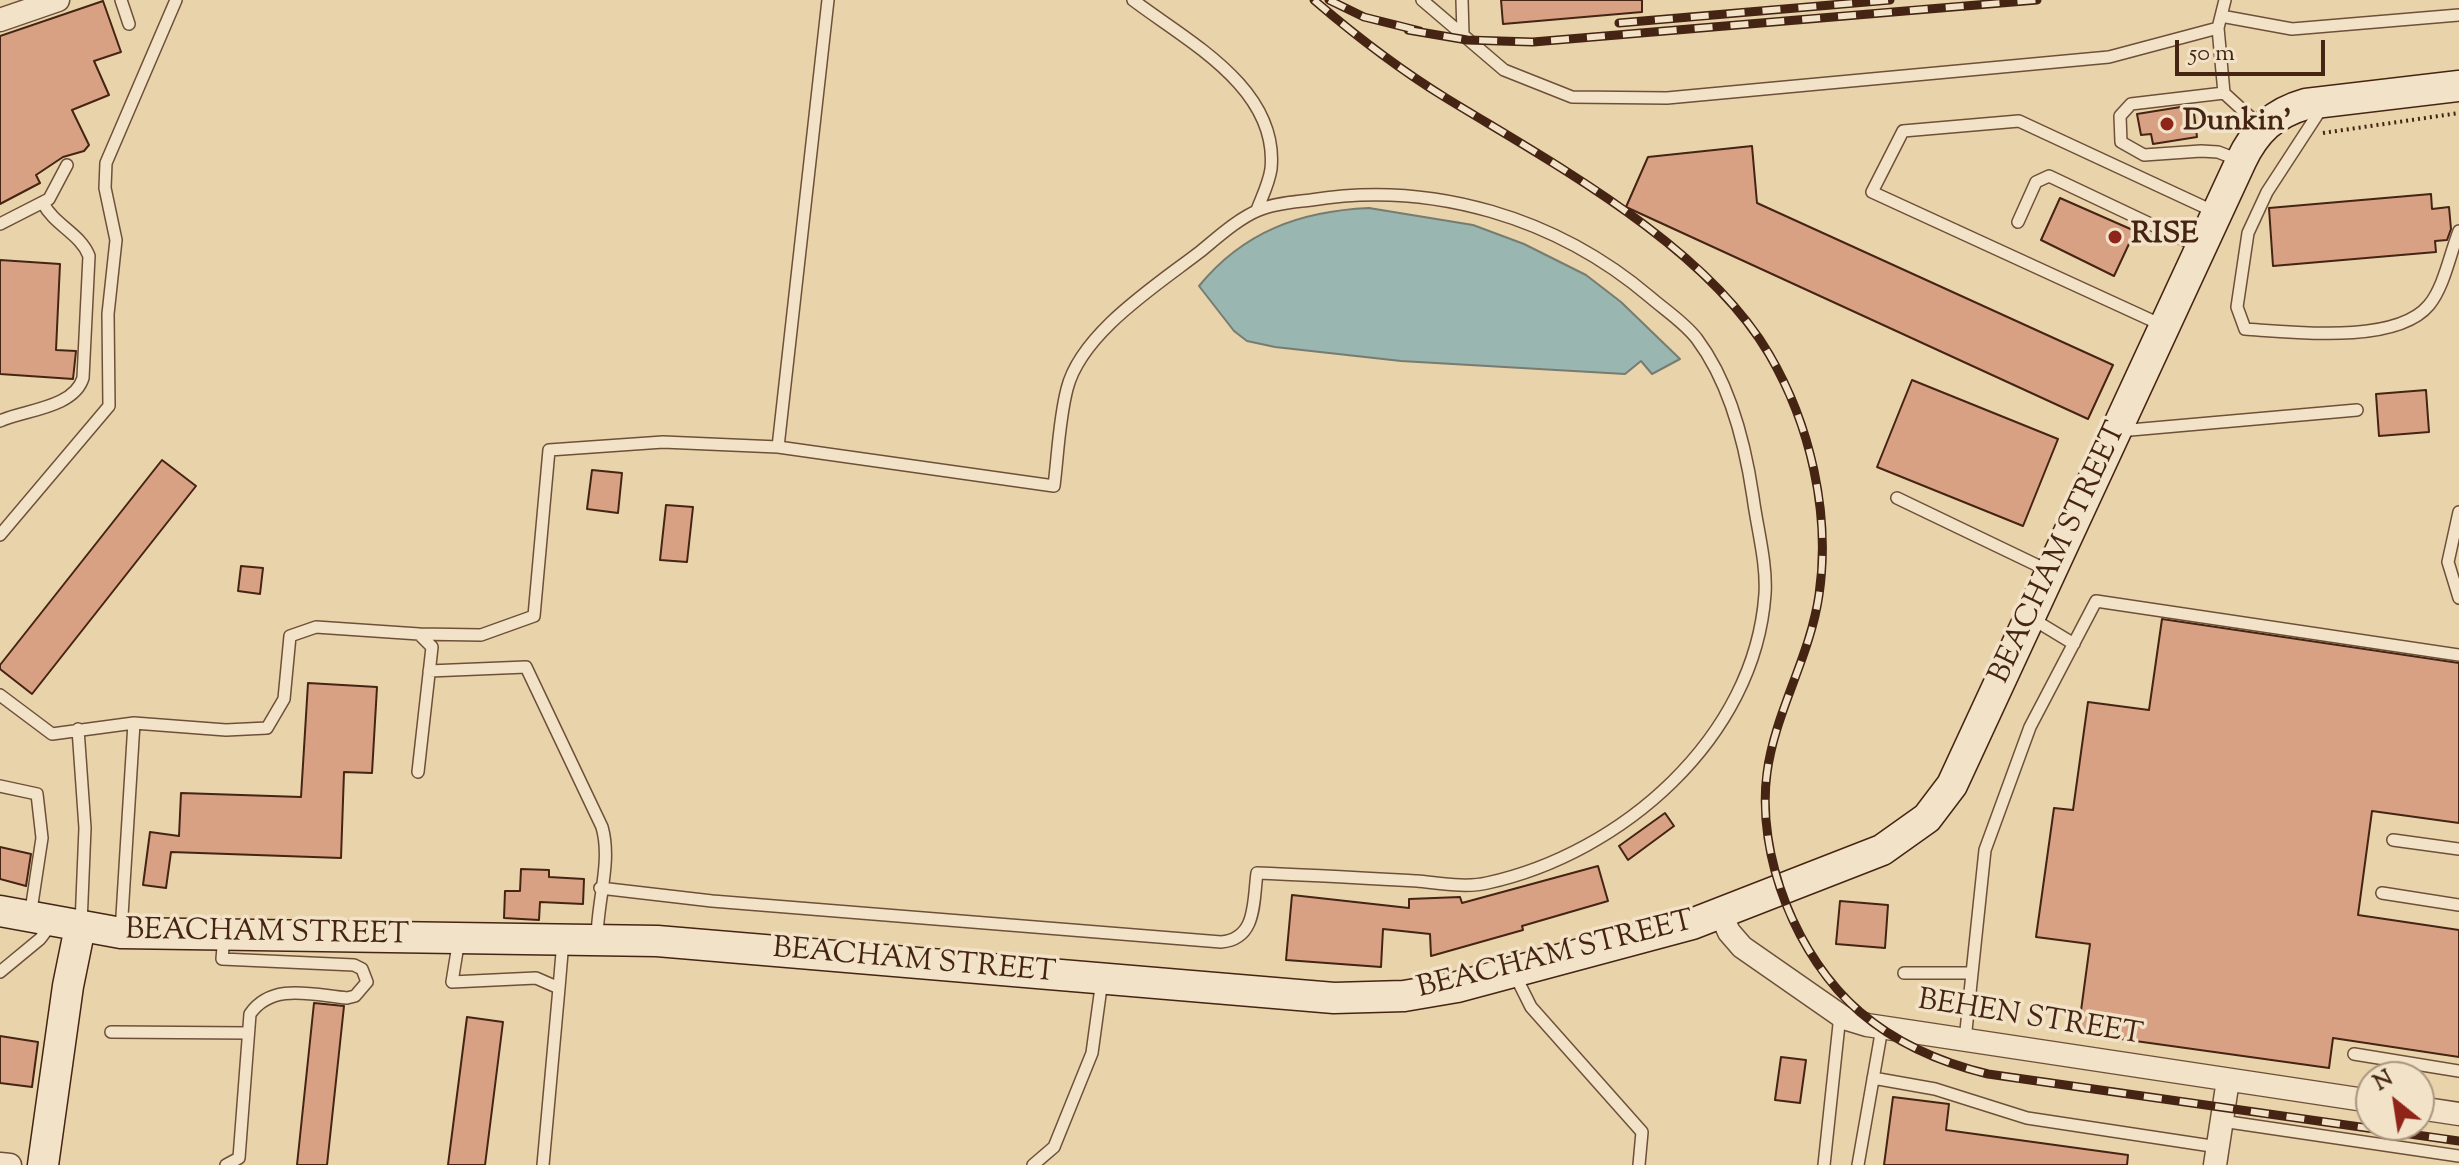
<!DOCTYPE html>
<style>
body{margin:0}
#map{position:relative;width:2459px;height:1165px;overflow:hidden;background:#e9d3aa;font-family:"Sorts Mill Goudy",serif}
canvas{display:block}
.north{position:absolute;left:2355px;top:1061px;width:80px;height:80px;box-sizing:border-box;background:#f1e2c8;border:2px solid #ac9680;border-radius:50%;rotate:330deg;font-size:22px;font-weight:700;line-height:32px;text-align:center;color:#452413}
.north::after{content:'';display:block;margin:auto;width:28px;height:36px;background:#8f2418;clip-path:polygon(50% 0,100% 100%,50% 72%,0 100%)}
.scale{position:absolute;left:2175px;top:40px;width:150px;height:36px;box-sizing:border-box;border:4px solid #452413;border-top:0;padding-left:10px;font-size:24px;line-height:28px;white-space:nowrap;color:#452413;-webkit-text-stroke:6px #f1e2c8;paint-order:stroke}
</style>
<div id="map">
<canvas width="2459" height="1165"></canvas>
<div class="north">N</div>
<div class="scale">50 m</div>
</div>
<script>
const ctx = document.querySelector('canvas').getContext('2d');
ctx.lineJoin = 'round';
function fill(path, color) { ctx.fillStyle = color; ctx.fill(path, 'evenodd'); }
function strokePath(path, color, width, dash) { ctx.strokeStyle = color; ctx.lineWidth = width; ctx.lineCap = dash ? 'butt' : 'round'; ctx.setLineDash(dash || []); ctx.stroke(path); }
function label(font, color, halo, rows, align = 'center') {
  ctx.font = font + ' "Sorts Mill Goudy",serif'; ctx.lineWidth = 7; ctx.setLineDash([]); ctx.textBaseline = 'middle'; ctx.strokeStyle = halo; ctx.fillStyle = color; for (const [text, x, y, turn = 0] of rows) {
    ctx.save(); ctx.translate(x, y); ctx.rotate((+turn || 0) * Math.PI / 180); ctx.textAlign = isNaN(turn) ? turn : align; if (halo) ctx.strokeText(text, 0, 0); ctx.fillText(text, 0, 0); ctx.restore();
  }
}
const water = new Path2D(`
 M1369,208L1473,225L1524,244L1586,275L1621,302L1680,359L1652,374L1641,361L1625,374L1401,361L1275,347L1247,341L1234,331L1199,286C1243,232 1300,211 1369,208Z`);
fill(water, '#99b6b0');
strokePath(water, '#777c71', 2);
const building = new Path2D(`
 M1501,0H1642V12L1503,24Z
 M103,1L121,52L94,61L109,95L72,110L89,145L84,151L63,157L36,175L40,183L0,204V36Z
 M2193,105L2197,137L2153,144L2151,134L2141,135L2137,114Z
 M1752,146L1757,203L2113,365L2088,419L1626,207L1648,157Z
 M2431,194L2432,209L2449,207L2451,229L2447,240L2435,241L2436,252L2273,266L2269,208Z
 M2060,198L2135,231L2114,276L2041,240Z
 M0,260L60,264L56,350L76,351L73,379L0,374Z
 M1912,380L2058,439L2023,526L1877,467Z
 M2426,390L2429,432L2379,436L2376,394Z
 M162,460L196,486L32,694L0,669V665Z
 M592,470L622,473L618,513L587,509Z
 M666,505L693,507L687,562L660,560Z
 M241,566L263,568L260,594L238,591Z
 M2162,619L2459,663V823L2372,811L2358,915L2459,930V1057L2333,1038L2329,1068L2078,1033L2090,944L2036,937L2054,808L2073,810L2088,702L2149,710Z
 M308,683L377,687L372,773L344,772L341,858L171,852L166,888L143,885L150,832L179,836L181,793L301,797Z
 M1665,813L1674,826L1628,860L1619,846Z
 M0,847L31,854L26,886L0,879Z
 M1598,866L1608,901L1522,926L1523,930L1431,956L1430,934L1383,929L1381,967L1286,960L1292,895L1409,908V899L1460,897L1462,903Z
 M521,869L549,870V877L584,879L583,904L540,902L539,920L504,918L505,891H520Z
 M1840,901L1888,905L1885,948L1836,944Z
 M314,1003L344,1006L327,1165H297Z
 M467,1017L503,1022L485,1165H448Z
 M0,1036L38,1042L32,1087L0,1083Z
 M1781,1057L1806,1060L1800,1103L1775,1100Z
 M1893,1097L1949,1104L1946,1130L2128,1155L2127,1165H1884Z`);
fill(building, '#d8a184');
strokePath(building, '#452413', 2);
const lane = new Path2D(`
 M121,0L129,24
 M1133,0C1187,41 1279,88 1271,169C1269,183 1262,197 1257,210
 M1422,0L1504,70L1572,97L1667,98L2109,57L2218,28
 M1462,0L1463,34
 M2225,0L2218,28L2224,93L2261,127
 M2221,16L2292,29L2459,15
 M2224,93L2131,104L2120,116L2121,142L2144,155L2201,151L2218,152L2239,160
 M2323,106L2267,192L2248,233L2237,307L2245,329C2291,332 2396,345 2429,305C2444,287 2450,254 2459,231
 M2018,222L2036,182L2049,176L2199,247
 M0,224L49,199L67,165
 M2164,326L1872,192L1903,131L2019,121L2215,212
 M0,421C24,410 74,408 83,378L89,256C81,234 54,225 43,203
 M2119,431L2357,410
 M778,447L828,0
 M1897,498L2047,570
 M2459,512L2448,562L2459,598
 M0,535L109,406L108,314L116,240L105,188L106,163L176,0
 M2031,618L2074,644
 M419,634L481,635L534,616L549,450L663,442L778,447L1054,486C1058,454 1059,420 1067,389C1081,333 1157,285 1201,251C1218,237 1239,218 1259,210C1275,203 1295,202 1311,200C1432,180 1557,218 1650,297C1665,310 1685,323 1697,339C1730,383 1745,443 1753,497C1757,528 1767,563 1765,594C1755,738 1621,854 1487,883C1466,888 1439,883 1417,881C1363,878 1310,875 1257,873C1253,902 1257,939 1221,942L712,901L600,888
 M429,671L526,667L602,827C612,862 597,901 597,939
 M0,695L52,734L134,723L226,730L267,728L284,699L290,636L316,627L419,634L432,647L418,772
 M78,729L85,828L81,924
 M0,786L37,794L42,838L30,917
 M2393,840L2459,849
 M2382,893L2459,905
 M121,932L134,723
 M224,935L222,959L354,965L362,969L367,982L355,996L347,998C313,995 272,982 250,1014L239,1158L226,1165
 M459,939L452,982L536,978L559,988L543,1165
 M0,972L40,939L53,922
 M1514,973L1531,1007L1642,1132L1639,1165
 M1904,973H1972
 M559,988L563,941
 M111,1032L248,1033
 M1965,1040L1985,850L2030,727L2096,601L2459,655
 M2354,1054L2459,1071
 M1873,1078L1935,1089L2027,1118L2218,1147
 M2222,1121L2459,1156
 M1033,1165L1054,1147L1092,1053L1102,980
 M1824,1165L1840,1015
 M1858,1165L1882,1028`);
const street = new Path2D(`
 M0,20L58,0
 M1721,914L1729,932L1742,947L1844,1018L1867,1025L2371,1101
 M2419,1108L2459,1114
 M0,1164L10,1165
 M2215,1165L2228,1080`);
const secondary = new Path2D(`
 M0,911L121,933L657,941L1334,998L1404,996L1457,987L1692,924L1882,850L1927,818L1952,785L2241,161C2255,131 2274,113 2306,104L2459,86
 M43,1165L68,986L80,927`);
strokePath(lane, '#6e5039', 14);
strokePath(street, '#6e5039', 25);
strokePath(secondary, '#452413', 33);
strokePath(new Path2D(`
 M2323,133L2459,113`), '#452413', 4, [2, 4]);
strokePath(lane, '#f1e2c8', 11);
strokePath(street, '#f1e2c8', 22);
strokePath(secondary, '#f1e2c8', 30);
const rail = new Path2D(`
 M1314,0C1356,36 1399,69 1446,98C1552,163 1704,244 1769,354C1810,424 1831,513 1819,595C1810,657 1775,712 1767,773C1756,856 1797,958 1860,1012C1896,1043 1942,1063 1988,1074L2459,1141
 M1329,0L1364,17L1420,31
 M1619,23L1890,0
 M1408,30L1467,40L1533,42L2037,0`);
strokePath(rail, '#452413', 9);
strokePath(rail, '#f1e2c8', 6, [18]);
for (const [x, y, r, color] of [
 [2167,124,8,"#8f2418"],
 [2115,237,8,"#8f2418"]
]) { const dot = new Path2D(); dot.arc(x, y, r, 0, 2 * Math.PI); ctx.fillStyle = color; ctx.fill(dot); strokePath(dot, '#f1e2c8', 3); }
label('bold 30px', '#452413', '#f1e2c8', [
 ["Dunkin'",2183,124],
 ["RISE",2131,237]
], 'left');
label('30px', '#452413', '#f1e2c8', [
 ["BEACHAM STREET",2060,554,-65],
 ["BEACHAM STREET",267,935,1],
 ["BEACHAM STREET",1556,957,-14],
 ["BEACHAM STREET",914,963,5],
 ["BEHEN STREET",2030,1020,9]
]);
</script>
